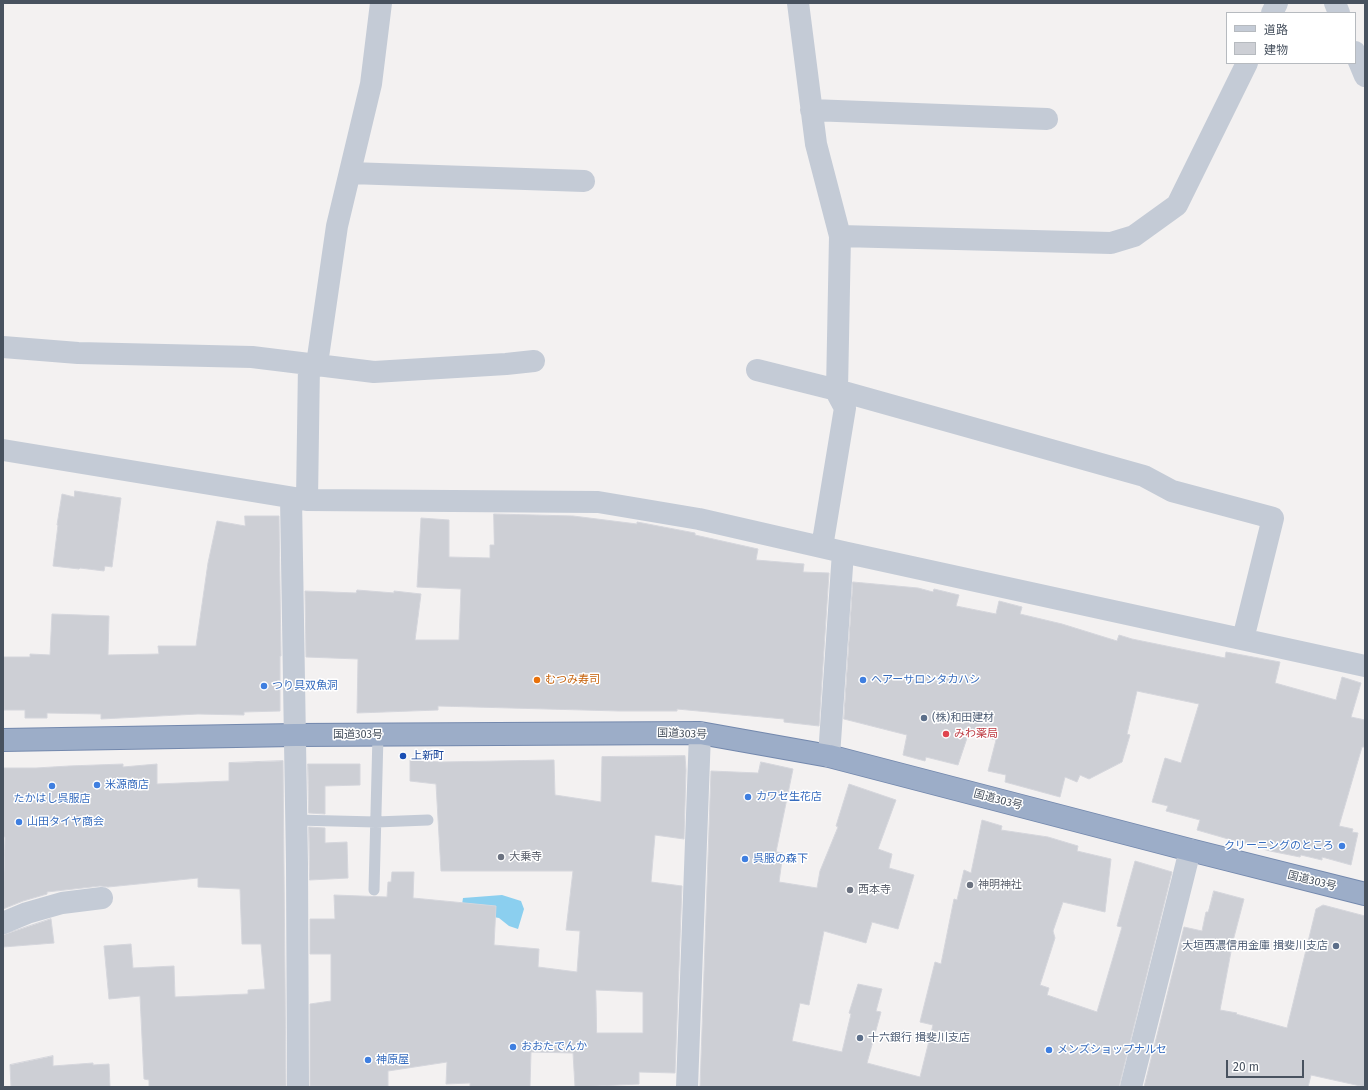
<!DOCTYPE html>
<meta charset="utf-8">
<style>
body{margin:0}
#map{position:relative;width:1368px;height:1090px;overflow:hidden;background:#f3f1f1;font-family:"Fira Sans","Noto Sans JP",sans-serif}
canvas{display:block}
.frame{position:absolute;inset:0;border:4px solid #48525f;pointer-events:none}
.legend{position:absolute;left:1226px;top:12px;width:130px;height:52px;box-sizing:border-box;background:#fff;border:1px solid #b6babf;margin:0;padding:5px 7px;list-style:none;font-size:12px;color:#48525f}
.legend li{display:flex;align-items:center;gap:8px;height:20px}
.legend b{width:20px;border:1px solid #b6babf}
.scale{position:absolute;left:1226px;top:1060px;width:78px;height:18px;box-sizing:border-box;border:2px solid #48525f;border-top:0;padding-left:5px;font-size:12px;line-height:14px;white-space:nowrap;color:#48525f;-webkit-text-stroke:3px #fff;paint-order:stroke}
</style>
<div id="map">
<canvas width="1368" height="1090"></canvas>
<div class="frame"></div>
<ul class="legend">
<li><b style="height:5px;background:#c4cbd6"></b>道路</li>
<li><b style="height:11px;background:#cdcfd5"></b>建物</li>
</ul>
<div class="scale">20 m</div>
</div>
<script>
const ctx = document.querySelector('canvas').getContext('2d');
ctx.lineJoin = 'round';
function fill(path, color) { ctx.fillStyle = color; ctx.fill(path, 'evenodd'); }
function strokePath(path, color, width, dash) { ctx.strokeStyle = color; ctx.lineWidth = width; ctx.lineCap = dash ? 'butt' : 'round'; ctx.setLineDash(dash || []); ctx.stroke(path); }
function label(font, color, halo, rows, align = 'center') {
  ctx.font = font + ' "Fira Sans","Noto Sans JP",sans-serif'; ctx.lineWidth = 3; ctx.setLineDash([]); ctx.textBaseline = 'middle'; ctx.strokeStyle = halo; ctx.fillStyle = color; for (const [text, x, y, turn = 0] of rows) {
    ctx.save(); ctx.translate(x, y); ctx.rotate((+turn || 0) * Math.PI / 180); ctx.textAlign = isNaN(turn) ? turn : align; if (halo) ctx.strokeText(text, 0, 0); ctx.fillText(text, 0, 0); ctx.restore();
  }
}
fill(new Path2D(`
 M502,895L521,901L524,909L518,929L509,926L499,918L461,911L463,898Z`), '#8bcfef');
const building = new Path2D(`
 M75,491L121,498L112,567L105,566L104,571L80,568L79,569L53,566L58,525H57L62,494L74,497Z
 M494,514L573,516L637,524V522L695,533V535L758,549L756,560L804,564L803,572L829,573L819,726L784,722V719L677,709V711H619L438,706V710L357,713L358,659L306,657L305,591L356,593L357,590L394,593V591L421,594L415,640H459L461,589L417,587L421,518L449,520V557L490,558V545H494Z
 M245,516H279L281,656H280V711L244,712V715L198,714L101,719V714L47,713V718H25V710H4L3,657H30V654L50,655L52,614L109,616L108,655L159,654L158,646H196L208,563L217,521L245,526Z
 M853,582L918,588L933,592L934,589L959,595L956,606L996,614L999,601L1022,607L1020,614L1062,624L1117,641L1119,635L1132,639L1225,658L1226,652L1280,662L1275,683L1336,700L1342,677L1361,683L1351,717L1365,720V747H1362L1339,826L1353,829L1352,832L1358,833L1351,865L1322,857V860L1301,855L1300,857L1270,851L1197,830L1200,820L1166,811L1168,806L1152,802L1165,758L1181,763L1199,704L1137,691L1127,734L1130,735L1122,762L1089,779L1080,775L1077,782L1065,777L1060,797L1005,782L1006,775L988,771L996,740L969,732L958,765L926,757L925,761L903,755L907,735L844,719Z
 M685,756L686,770L684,839L655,835L651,882L682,886L675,1073L639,1072V1084L575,1087L573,1053L531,1052L530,1087H470V1083L446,1084L447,1062L388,1071V1087L310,1086V1004L331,1001V954H310V919H335L334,895L387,897L388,882H391L392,872H414L413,898L496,906L494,945L539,949L538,967L577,972L580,931L566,930L573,871H441L436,784L410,781V760L442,762L554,760L555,795L601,802L602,757ZM596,990L643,992V1033H597Z
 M283,761L286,1086L149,1087V1080L144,1079L140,996L109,999L104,946L131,944L133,968L174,966L175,997L248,994V990L265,989L261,944H242L240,889L198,887V878L108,887L100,886L47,892V894L23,901L3,909L5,837H3V768H36L69,766L123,764V767L157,764V784L229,781V763Z
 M761,762L793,769L776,852L783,853L779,882L817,888L820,871L838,827L836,826L849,784L896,800L878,849L892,854L889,868L914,875L898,929L872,922L866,943L824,931L809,1005L800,1003L792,1041L842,1052L851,1014L849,1013L858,984L882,989L876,1011L881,1012L867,1063L920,1077L933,1025L920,1022L935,962L941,964L954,899L957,900L964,870L971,873L982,820L1002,826L1001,830L1048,837L1078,846L1077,851L1111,859L1105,912L1063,902L1053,931L1055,938L1040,985L1049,988L1047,995L1097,1012L1122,927L1117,926L1135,861L1172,872L1119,1087H700L711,771L758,773Z
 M308,764H360V785L325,786V814L309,813Z
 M309,827L325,828V843L347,842L348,878L310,880Z
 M1214,891L1244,899L1233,941L1220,1010L1237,1013L1236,1014L1287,1028L1316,909L1323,905L1365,916V1087L1311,1075L1308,1087H1144L1184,927L1202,931L1206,912H1208Z
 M51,919L54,943L3,947V935Z
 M53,1056V1066L93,1063V1065L109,1064L110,1087H11L10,1065Z`);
fill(building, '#cdcfd5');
strokePath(building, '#d5d6dc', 1);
const trunk = new Path2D(`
 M3,740L295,735L700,733L829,756L1190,850L1365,894`);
strokePath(trunk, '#7388ad', 24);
strokePath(new Path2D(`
 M296,820L376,822L428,820
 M374,890L378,735`), '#c4cbd6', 11);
strokePath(new Path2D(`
 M798,3L816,144L840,236L837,390L838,395L845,408L822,547
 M1335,3L1339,13
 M1272,13L1277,3
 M1355,52L1365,76
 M811,110L1047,119
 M350,173L584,181
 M840,236L1111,243L1134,236L1177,205L1247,63
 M3,347L78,353L252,357L374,372L506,364L534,361
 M317,364L337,226L371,84L381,3
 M757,370L837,390L1144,476L1172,491L1273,518L1243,639
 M3,450L307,500L598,502L699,519L843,552L1365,666
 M291,498L297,864L298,1087
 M307,500L309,364
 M829,756L843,552
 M3,923L27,913L62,903L102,898
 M687,1087L700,733
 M1131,1087L1190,850`), '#c4cbd6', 22);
strokePath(trunk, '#9cadc8', 22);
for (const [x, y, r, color] of [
 [537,680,4,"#e8710a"],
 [863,680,4,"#3f7fe0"],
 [264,686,4,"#3f7fe0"],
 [924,718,4,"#5c6f8a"],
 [946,734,4,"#e0444e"],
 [403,756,4,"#1a4fb4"],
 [97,785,4,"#3f7fe0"],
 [52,786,4,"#3f7fe0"],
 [748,797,4,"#3f7fe0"],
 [19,822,4,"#3f7fe0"],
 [1342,846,4,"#3f7fe0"],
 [501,857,4,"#6b7280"],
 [745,859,4,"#3f7fe0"],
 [970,885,4,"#6b7280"],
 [850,890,4,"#6b7280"],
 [1336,946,4,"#5c6f8a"],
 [860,1038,4,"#5c6f8a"],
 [513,1047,4,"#3f7fe0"],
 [1049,1050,4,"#3f7fe0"],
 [368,1060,4,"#3f7fe0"]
]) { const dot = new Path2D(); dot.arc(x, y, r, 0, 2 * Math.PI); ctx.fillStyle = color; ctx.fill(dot); strokePath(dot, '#fff', 1.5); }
label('11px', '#c56008', '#fff', [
 ["むつみ寿司",545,680]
], 'left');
label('11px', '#366cbe', '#fff', [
 ["ヘアーサロンタカハシ",871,680],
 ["つり具双魚洞",272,686],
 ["米源商店",105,785],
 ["カワセ生花店",756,797],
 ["たかはし呉服店",52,799,"center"],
 ["山田タイヤ商会",27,822],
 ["クリーニングのところ",1334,846,"right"],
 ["呉服の森下",753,859],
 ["おおたでんか",521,1047],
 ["メンズショップナルセ",1057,1050],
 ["神原屋",376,1060]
], 'left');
label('11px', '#4e5e75', '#fff', [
 ["(株)和田建材",932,718],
 ["大垣西濃信用金庫 揖斐川支店",1328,946,"right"],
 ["十六銀行 揖斐川支店",868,1038]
], 'left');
label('11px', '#48525f', '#fff', [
 ["国道303号",682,734,2],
 ["国道303号",358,735],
 ["国道303号",998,800,15],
 ["国道303号",1312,881,14]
]);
label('11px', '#be3a42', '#fff', [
 ["みわ薬局",954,734]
], 'left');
label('11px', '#164399', '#fff', [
 ["上新町",411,756]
], 'left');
label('11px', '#5b616d', '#fff', [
 ["大乗寺",509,857],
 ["神明神社",978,885],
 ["西本寺",858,890]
], 'left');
</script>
